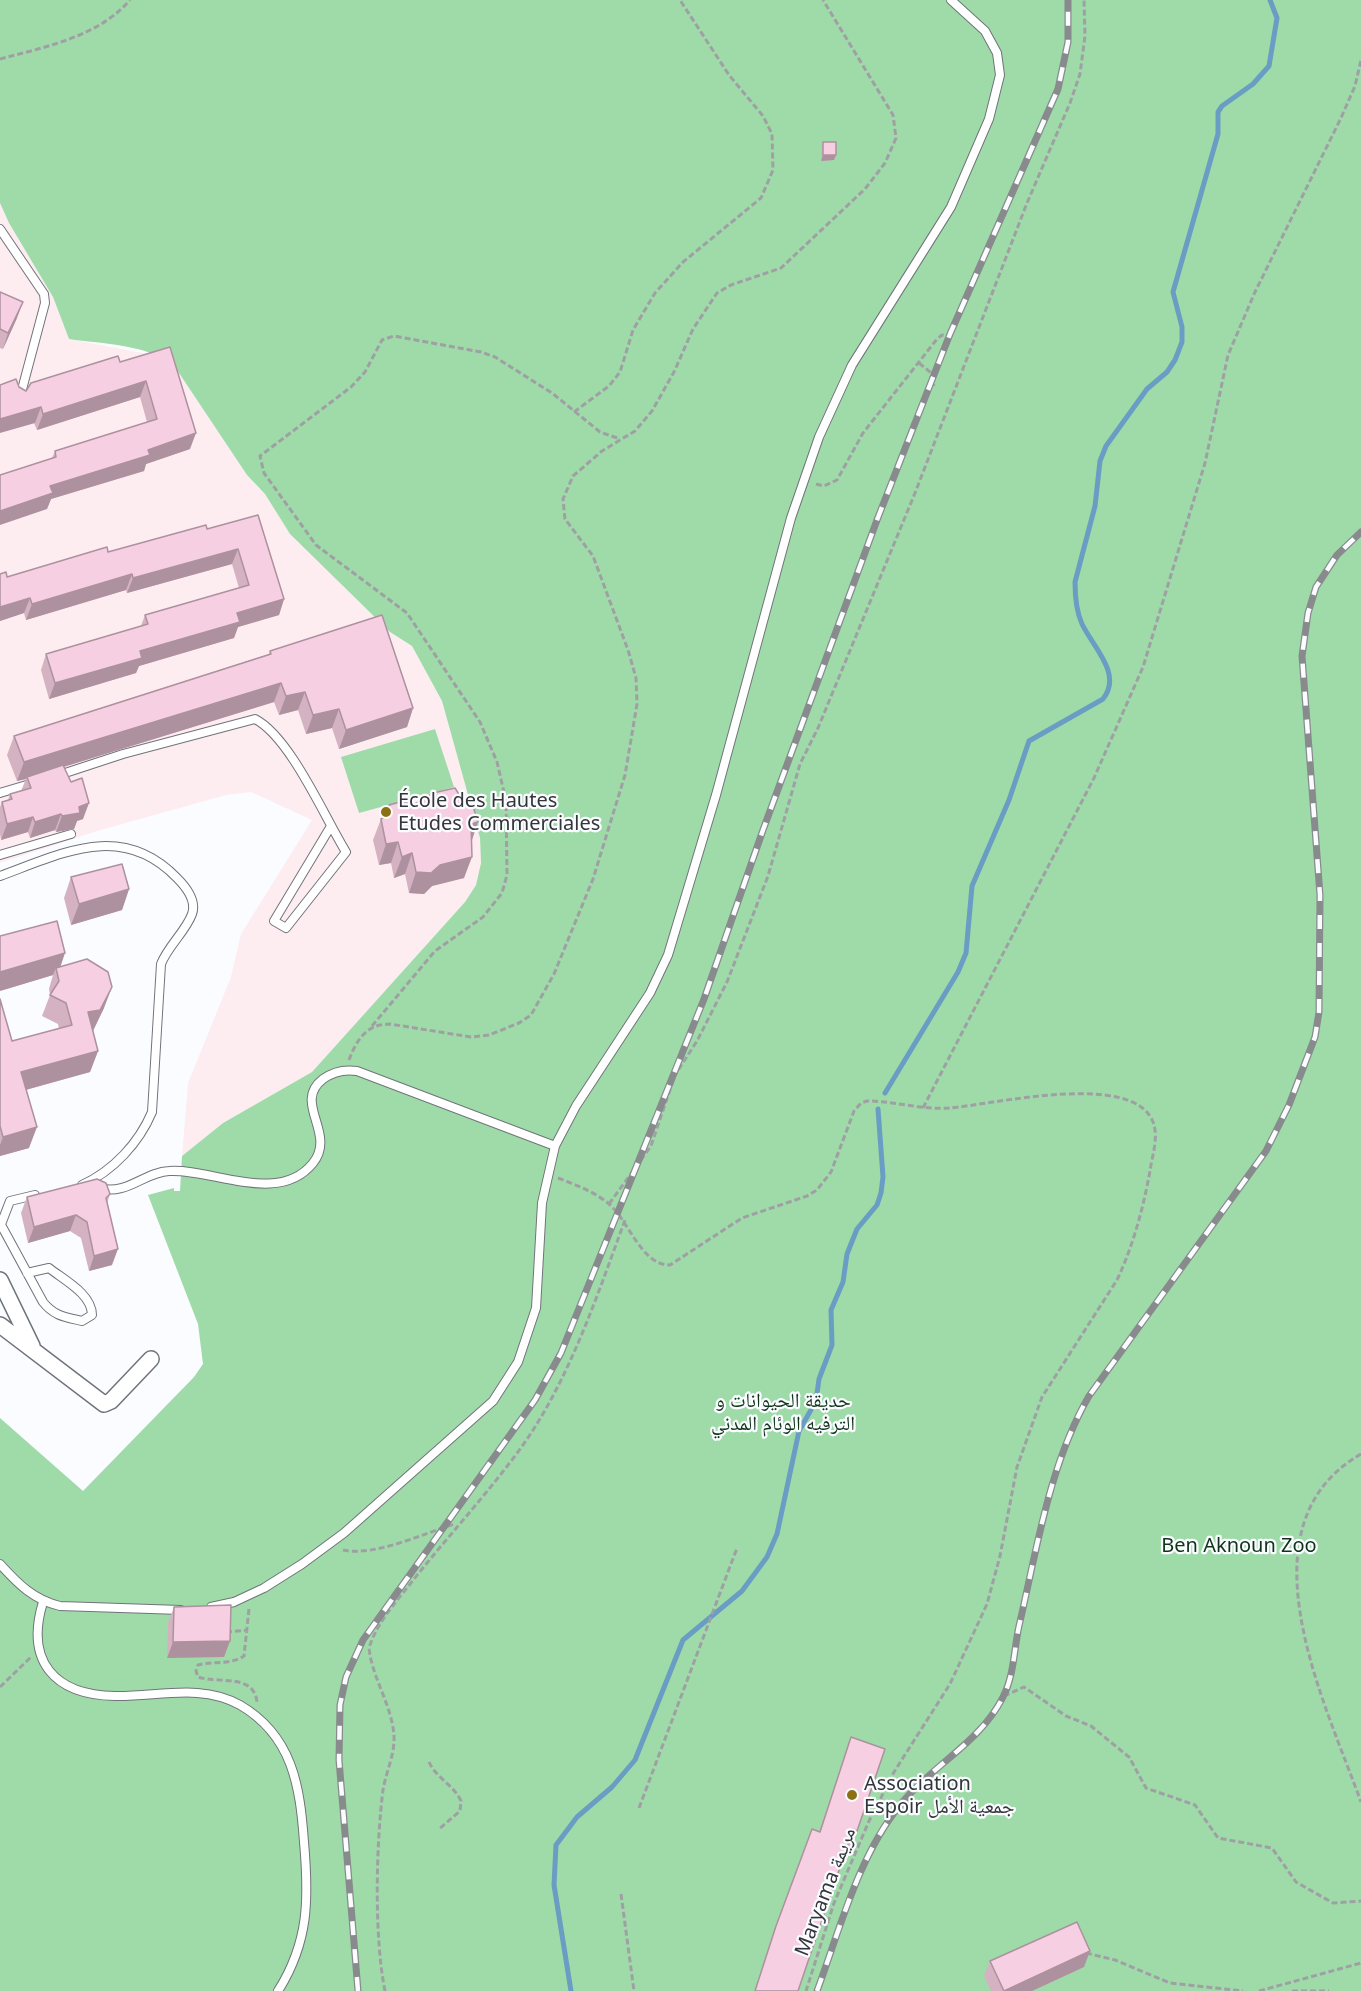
<!DOCTYPE html>
<meta charset="utf-8">
<style>
body{margin:0}
canvas{display:block;background:#fafcff}
</style>
<canvas width="1361" height="1991"></canvas>
<script>
const ctx = document.querySelector('canvas').getContext('2d');
ctx.lineJoin = 'round';
function fill(path, color) { ctx.fillStyle = color; ctx.fill(path, 'evenodd'); }
function strokePath(path, color, width, dash) { ctx.strokeStyle = color; ctx.lineWidth = width; ctx.lineCap = dash ? 'butt' : 'round'; ctx.setLineDash(dash || []); ctx.stroke(path); }
function label(font, color, halo, rows, align = 'center') {
  ctx.font = font + ' "Noto Sans","Noto Naskh Arabic",sans-serif'; ctx.lineWidth = 4.5; ctx.setLineDash([]); ctx.textBaseline = 'middle'; ctx.strokeStyle = halo; ctx.fillStyle = color; for (const [text, x, y, turn = 0] of rows) {
    ctx.save(); ctx.translate(x, y); ctx.rotate((+turn || 0) * Math.PI / 180); ctx.textAlign = isNaN(turn) ? turn : align; if (halo) ctx.strokeText(text, 0, 0); ctx.fillText(text, 0, 0); ctx.restore();
  }
}
fill(new Path2D(`
 M0,203L9,223L53,297L69,339L164,357L175,367L247,475L265,494L290,534L390,632L412,646L442,701L480,838L481,863L476,885L465,902L312,1072L223,1123L182,1156L188,1083L231,977L241,934L312,820L251,792L226,795L97,831L0,863Z`), '#fdedf1');
fill(new Path2D(`
 M0,0H1361V1991H0V1418L83,1491L194,1377L203,1364L198,1324L148,1195L174,1188V1191H180L182,1156L223,1123L312,1072L465,902L476,885L481,863L480,838L442,701L412,646L390,632L290,534L265,494L247,475L175,367C149,344 102,344 69,339L53,297L9,223L0,203Z
 M435,729L454,787L359,813L341,757Z`), '#9fdba9');
strokePath(new Path2D(`
 M885,1093L958,972L966,953L972,886L1009,800L1029,741L1103,699C1123,674 1093,647 1082,624C1076,611 1075,595 1075,582L1095,506L1100,461L1106,446L1147,389L1167,372L1175,360L1182,342V327L1173,292L1218,134V112L1222,106L1253,84L1269,66L1277,18L1270,0
 M571,1991L554,1885L556,1845L577,1817L612,1787L635,1760L683,1640L742,1591L767,1557L777,1534L799,1431L816,1401L819,1379L832,1345L831,1310L843,1282L847,1254L857,1229L877,1205L881,1193L883,1177L878,1109`), '#6a9dc3', 5);
const service = new Path2D(`
 M0,229L44,294L45,303L20,397
 M59,775L123,754L255,719C290,737 324,816 346,852L286,928L274,921L331,826
 M0,793L30,784
 M0,855L71,834
 M0,876C63,853 122,821 177,878C186,887 197,900 192,914C186,931 168,946 161,964L152,1112C139,1143 113,1171 82,1185
 M99,1188C127,1196 144,1172 169,1171C211,1168 279,1206 313,1163C337,1133 292,1103 323,1079C334,1071 344,1069 357,1071L555,1146
 M0,1223L43,1302C54,1316 65,1317 82,1321L92,1315C92,1294 64,1280 49,1268L27,1273
 M0,1227L10,1201L35,1195
 M0,1564C18,1584 34,1600 60,1606L181,1610
 M43,1602C25,1661 54,1695 115,1696C157,1697 201,1683 240,1705C293,1736 300,1787 304,1842C309,1899 309,1942 278,1991
 M211,1607L234,1602L264,1588L302,1564L344,1533L493,1401L518,1362L536,1308L542,1203L555,1146L576,1106L650,993L668,955L716,795L791,518L819,437L852,365L951,207L989,119L1000,75L997,53L985,31L951,0`);
const minor = new Path2D(`
 M0,1280L32,1346
 M0,1325L104,1404L111,1401L151,1359`);
strokePath(service, '#70747a', 10);
strokePath(minor, '#70747a', 18);
strokePath(new Path2D(`
 M0,59C45,47 98,37 130,0
 M919,363L930,372L934,386
 M574,412L609,386L620,372L633,330L655,293L683,262L761,198L773,170L772,134L763,116L729,75L680,0
 M816,484L824,486L837,480L863,433L937,339L942,335L953,336
 M372,1026L435,951L483,917L502,893L507,875L506,801L497,762L480,722L407,613L316,545L264,473L260,456L351,387L365,372L382,340L394,336L481,352L495,357L552,393L600,432L620,439
 M349,1060C355,1044 363,1029 380,1025L390,1024L471,1037L489,1035L519,1023L531,1015L554,974L593,879L625,775L637,704L636,678L628,650L593,556L565,519L563,499L573,476L602,451L635,431L652,411L674,372L693,329L717,293L731,285L781,268L865,189L885,163L896,138L893,115L823,0
 M923,1108L1094,778L1143,667L1205,463L1228,355L1255,292L1340,120L1355,86L1361,60
 M558,1178C576,1185 595,1192 609,1204C629,1221 641,1265 670,1265L742,1218L807,1196L817,1190L831,1172L854,1111L861,1103L867,1101C895,1101 921,1110 949,1108C991,1105 1133,1070 1153,1122C1159,1137 1152,1156 1150,1171C1143,1209 1133,1246 1117,1280L1042,1397L1017,1467L1000,1556L987,1604L950,1684L894,1772L869,1821L834,1903L806,1991
 M609,1204L651,1146L675,1075L697,1041L727,982L768,876L800,764L818,728L915,493L1027,203L1070,103L1080,74L1085,36L1084,0
 M1361,1454C1236,1526 1326,1704 1361,1802
 M343,1550C375,1557 424,1533 455,1524
 M249,1609L244,1656C230,1665 213,1661 198,1665L196,1671L198,1677C218,1684 254,1673 257,1702
 M226,1632L248,1630
 M0,1687L31,1657
 M1004,1696L1024,1687L1066,1716L1091,1726L1129,1757L1146,1788L1195,1805L1218,1838L1272,1848L1296,1882L1333,1903L1361,1901
 M429,1762C436,1778 453,1784 461,1801L460,1811L438,1830
 M639,1808L737,1548
 M621,1894L634,1991
 M1086,1953L1115,1960L1170,1983L1243,1991
 M385,1991C374,1937 376,1845 383,1790C386,1772 395,1754 394,1736C392,1705 372,1678 369,1648C377,1622 397,1601 414,1579C450,1534 489,1492 523,1445C570,1378 597,1296 625,1220
 M1259,1991L1361,1963
 M1292,1991H1329`), '#9ea0a3', 3, [6, 3]);
strokePath(service, '#fff', 8);
strokePath(minor, '#fff', 15);
const rail = new Path2D(`
 M358,1991L339,1760L340,1705L346,1677L363,1640L535,1400L561,1353L704,999L763,830L877,520L950,334L1058,89L1068,42V0
 M817,1991C840,1929 858,1857 900,1805C932,1765 980,1743 1003,1697C1014,1676 1014,1649 1019,1626C1037,1549 1049,1465 1089,1396L1266,1151L1289,1105L1315,1037L1319,1012L1320,895L1302,656L1308,613L1316,587L1337,555L1361,532`);
strokePath(rail, '#888a8d', 7);
strokePath(rail, '#fafcff', 4.5, [14]);
fill(new Path2D(`
 M823,142L836,155L834,160L821,161V148Z
 M0,292L17,318L3,349L0,348Z
 M170,347L190,449L146,464L144,471L51,499L47,509L52,458L55,451L147,422L140,397L37,430L19,387L26,391Z
 M258,515L284,599L279,615L238,627L234,638L139,666L136,673L49,699L41,670L46,654L141,626L145,615L239,588L232,564L127,593L126,590L26,620L24,613L0,621V574L7,577L108,552L207,529Z
 M270,651L413,708L407,727L339,749L332,728L306,734L298,710L279,715L274,702L64,767L83,819L77,821L74,829L56,832L55,830L30,838L28,832L1,840L0,834V807L2,802L8,800L10,794L21,791L26,779L17,781L7,755L14,736L269,654Z
 M389,805L471,841L464,878L432,886L424,894L409,893L405,874L394,878L391,863L379,865L373,840L381,819L384,818Z
 M71,877L129,889L122,910L71,925L64,898Z
 M61,966L104,1008L93,1030L98,1051L90,1072L26,1090L29,1148L0,1156V999L12,1041L59,1029L58,1024L42,1016L50,995L49,989L53,975L0,991Z
 M110,1194L107,1203L112,1265L89,1271L81,1238L70,1231L28,1243L21,1213L27,1197Z
 M174,1607L230,1641L224,1657L167,1658L168,1623Z
 M846,1753L857,1831L851,1847L847,1845L798,1991H755L770,1942L812,1829L819,1832Z
 M990,1961L1084,1967L1032,1991H991L984,1976Z`), '#d4b2c2');
fill(new Path2D(`
 M823,155H836L834,160L821,161Z
 M23,302L17,318L3,349L8,333Z
 M146,381L140,397L37,430L43,414Z
 M41,407L35,423L0,433V419Z
 M196,433L190,449L146,464L144,471L51,499L47,509L0,525V511L50,486L148,450Z
 M238,549L232,564L127,593L133,578Z
 M132,574L126,590L26,620L32,604Z
 M30,598L24,613L0,621V607Z
 M284,599L279,615L238,627L234,638L139,666L136,673L49,699L55,683L237,613Z
 M281,683L274,702L27,778V777L26,779L17,781L24,762Z
 M305,692L298,710L279,715L286,696Z
 M413,708L407,727L339,749L346,730Z
 M339,709L332,728L306,734L313,715Z
 M89,803L83,819L77,821L74,829L56,832L62,816L79,807Z
 M61,814L55,830L30,838L35,822Z
 M33,817L28,832L1,840L7,824Z
 M478,822L471,843V824Z
 M398,842L391,863L379,865L386,844Z
 M412,853L405,874L394,878L402,857Z
 M472,857L464,878L432,886L424,894L409,893L416,872L440,865Z
 M129,889L122,910L71,925L79,904Z
 M65,953L58,974L56,968L53,975L0,991V972Z
 M112,987L104,1008L93,1031L88,1012Z
 M98,1051L90,1072L14,1093L21,1072Z
 M37,1127L29,1148L0,1156V1145L3,1137Z
 M76,1215L70,1231L28,1243L34,1227Z
 M118,1249L112,1265L89,1271L94,1256Z
 M230,1641L224,1657L167,1658L173,1642Z
 M1090,1951L1084,1967L1032,1991H1004Z`), '#ad919e');
const building = new Path2D(`
 M823,142H836V155H823Z
 M0,292L23,302L8,333L0,329Z
 M170,347L196,433L148,450L150,455L50,486L53,493L0,511V475L56,457L55,451L157,419L146,381L43,414L41,407L0,419V385L16,379L19,387L26,391L31,383L118,356L120,362Z
 M258,515L284,599L237,613L240,622L140,651L142,658L55,683L46,654L148,624L145,615L249,585L238,549L133,578L132,574L32,604L30,598L0,607V574L6,572L7,577L107,547L108,552L206,525L207,529Z
 M382,615L413,708L346,730L339,709L313,715L305,692L286,696L281,683L24,762L14,736L271,654L270,651Z
 M63,765L71,782L82,778L89,803L79,807L80,813L62,816L61,814L35,822L33,817L7,824L2,802L12,799L10,794L31,788L27,777Z
 M455,788L463,801L471,800L478,822L471,824L472,857L440,865L431,873L416,872L412,853L402,857L398,842L386,844L381,819L391,814L389,805L400,802L415,804L433,793Z
 M122,864L129,889L79,904L71,877Z
 M57,921L65,953L0,972V936Z
 M87,959L108,972L112,987L100,1010L88,1012L98,1051L21,1072L37,1127L3,1137L0,1126V999L12,1041L72,1025L66,1003L50,995L59,981L56,968Z
 M97,1179L106,1183L110,1194L106,1198L118,1249L94,1256L87,1222L76,1215L34,1227L27,1197Z
 M231,1605L230,1641L173,1642L174,1607Z
 M851,1737L885,1749L857,1831L853,1829L798,1991H755L776,1926L812,1829L820,1832Z
 M1077,1922L1090,1951L1004,1991L990,1961Z`);
fill(building, '#f7cfe2');
strokePath(building, '#ad919e', 1.5);
for (const [x, y, r, color] of [
 [386,812,6,"#8c7114"],
 [852,1795,6,"#8c7114"]
]) { const dot = new Path2D(); dot.arc(x, y, r, 0, 2 * Math.PI); ctx.fillStyle = color; ctx.fill(dot); strokePath(dot, '#fafcff', 2); }
label('20px', '#333538', '#fafcff', [
 ["École des Hautes",398,801],
 ["Etudes Commerciales",398,824],
 ["Association",864,1784],
 ["Espoir جمعية الأمل",864,1807]
], 'left');
label('20px', '#103419', '#fafcff', [
 ["حديقة الحيوانات و",783,1401],
 ["الترفيه الوئام المدني",783,1424],
 ["Ben Aknoun Zoo",1239,1546]
]);
label('20px', '#333538', '#fafcff', [
 ["Maryama مريمة",826,1892,-69]
]);
</script>
